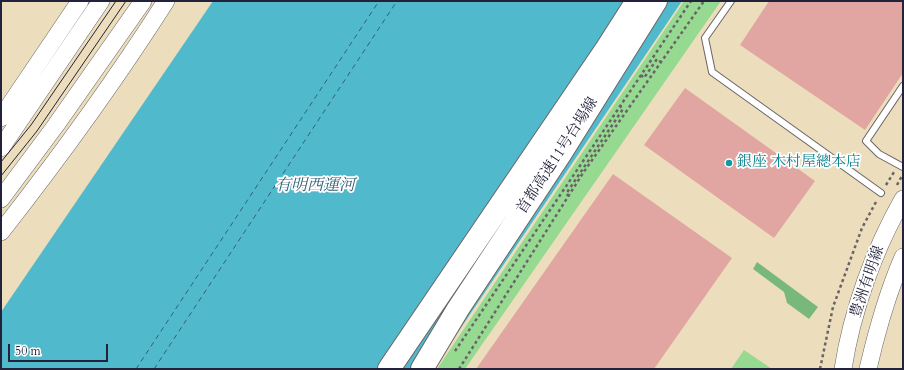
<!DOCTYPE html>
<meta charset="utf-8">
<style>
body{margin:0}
#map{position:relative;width:904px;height:370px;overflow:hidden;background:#ecdebc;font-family:Cardo,serif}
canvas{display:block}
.frame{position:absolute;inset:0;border:2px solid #22223b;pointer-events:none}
.scale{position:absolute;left:8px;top:344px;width:100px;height:18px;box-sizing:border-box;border:2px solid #22223b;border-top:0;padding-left:5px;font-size:12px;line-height:14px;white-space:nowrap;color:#22223b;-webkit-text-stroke:3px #fff;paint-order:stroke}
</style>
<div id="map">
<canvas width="904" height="370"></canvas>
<div class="frame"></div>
<div class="scale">50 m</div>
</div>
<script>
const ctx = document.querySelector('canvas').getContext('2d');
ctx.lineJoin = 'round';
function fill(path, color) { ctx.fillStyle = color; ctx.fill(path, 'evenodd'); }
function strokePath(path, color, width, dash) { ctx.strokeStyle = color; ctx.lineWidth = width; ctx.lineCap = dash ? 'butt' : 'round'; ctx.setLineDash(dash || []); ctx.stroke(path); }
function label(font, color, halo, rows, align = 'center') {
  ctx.font = font + ' Cardo,"Noto Serif JP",serif'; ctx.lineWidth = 3.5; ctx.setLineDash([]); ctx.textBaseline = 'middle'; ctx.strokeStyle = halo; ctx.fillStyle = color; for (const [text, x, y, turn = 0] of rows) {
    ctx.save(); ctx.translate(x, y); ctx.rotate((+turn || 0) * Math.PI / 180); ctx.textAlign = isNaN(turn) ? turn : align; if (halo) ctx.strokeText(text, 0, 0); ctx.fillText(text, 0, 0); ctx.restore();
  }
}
fill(new Path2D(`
 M684,1H721L465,369H437Z
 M744,350L772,369H731Z`), '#96d991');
fill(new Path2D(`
 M757,262L818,307L809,319L787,303L784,292L753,269Z`), '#78b97b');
fill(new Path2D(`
 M213,1H682L433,369H1V312Z`), '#50bacc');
strokePath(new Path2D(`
 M136,369L379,1
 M154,369L397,1`), '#345f75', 1, [5, 4]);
fill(new Path2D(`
 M769,1H903V73L865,130L740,45Z
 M685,88L815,181L774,238L644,145Z
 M613,174L732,258L654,369H476Z`), '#e2a6a2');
const lane = new Path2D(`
 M731,1L705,38L712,72L881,193
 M903,86L866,141L879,154L903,167`);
const secondary = new Path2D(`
 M1,118L80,1
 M1,148L101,1
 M1,199L56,125L143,1
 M1,232C59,158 115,81 166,1
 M843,369C852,311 874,250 903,199
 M868,369C877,330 887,294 903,257`);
const highway = new Path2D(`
 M389,369L607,48L637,1
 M422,369L458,309L561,153L656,1`);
strokePath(lane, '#696468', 8);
strokePath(secondary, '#696468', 18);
strokePath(highway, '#696468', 24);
strokePath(new Path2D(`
 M641,75L644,78L657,59L661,62
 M886,185L894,172
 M897,185L902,176
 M569,196L566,194L623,109L620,106
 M455,351L691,1
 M459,369L583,173L704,1
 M820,369L833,307L862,228L877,200`), '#696468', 2.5, [3, 3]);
strokePath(lane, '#fff', 6);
strokePath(secondary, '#fff', 17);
strokePath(highway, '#fff', 22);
strokePath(new Path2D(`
 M1,162L31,125L116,1
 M1,176L37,131L126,1`), '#22223b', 1);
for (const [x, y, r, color] of [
 [729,163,4,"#0f9aa8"]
]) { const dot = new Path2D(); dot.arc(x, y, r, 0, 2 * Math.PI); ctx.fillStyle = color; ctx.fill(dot); strokePath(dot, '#fff', 1.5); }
label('15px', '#22223b', '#fff', [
 ["首都高速11号台場線",558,156,-57],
 ["豊洲有明線",868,282,-71]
]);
label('15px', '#0d838f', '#fff', [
 ["銀座 木村屋總本店",737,163]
], 'left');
label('italic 16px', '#345f75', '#fff', [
 ["有明西運河",315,186]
]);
</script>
